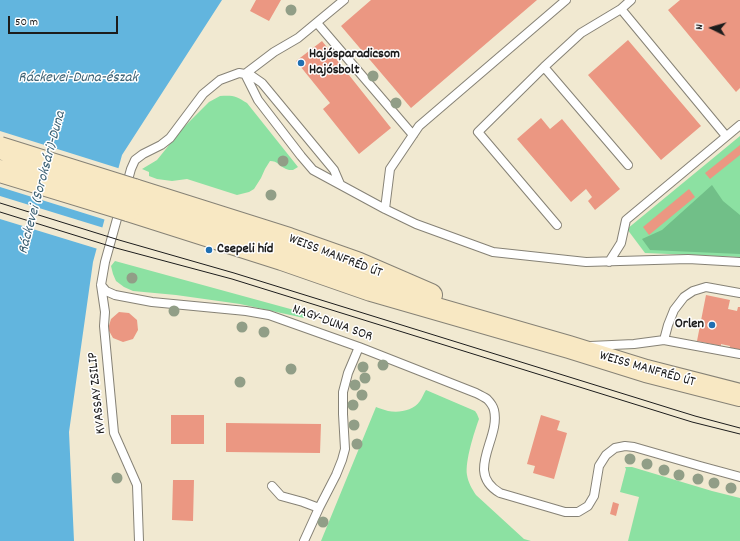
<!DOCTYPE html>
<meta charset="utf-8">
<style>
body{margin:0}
#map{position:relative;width:740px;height:541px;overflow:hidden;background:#f1e9d1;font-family:Dekko,sans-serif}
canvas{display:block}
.north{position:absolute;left:692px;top:8px;width:40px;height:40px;-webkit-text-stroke:3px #fff;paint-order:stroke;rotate:275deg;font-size:11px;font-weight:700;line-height:16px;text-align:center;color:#1c1c1c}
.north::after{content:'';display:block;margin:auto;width:14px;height:18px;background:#1c1c1c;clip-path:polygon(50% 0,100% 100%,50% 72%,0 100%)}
.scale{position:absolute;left:8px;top:16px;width:110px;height:18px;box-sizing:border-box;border:2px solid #1c1c1c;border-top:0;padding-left:5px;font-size:12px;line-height:14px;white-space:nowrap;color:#1c1c1c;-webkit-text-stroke:3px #fff;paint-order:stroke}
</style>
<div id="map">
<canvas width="740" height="541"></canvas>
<div class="north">N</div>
<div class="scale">50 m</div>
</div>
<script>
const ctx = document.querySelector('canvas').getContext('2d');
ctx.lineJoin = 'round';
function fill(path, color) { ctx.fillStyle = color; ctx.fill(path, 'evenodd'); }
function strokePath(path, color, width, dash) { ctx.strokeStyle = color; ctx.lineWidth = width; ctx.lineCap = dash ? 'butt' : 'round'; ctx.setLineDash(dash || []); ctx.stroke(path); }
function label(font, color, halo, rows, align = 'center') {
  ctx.font = font + ' Dekko,sans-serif'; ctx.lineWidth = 3; ctx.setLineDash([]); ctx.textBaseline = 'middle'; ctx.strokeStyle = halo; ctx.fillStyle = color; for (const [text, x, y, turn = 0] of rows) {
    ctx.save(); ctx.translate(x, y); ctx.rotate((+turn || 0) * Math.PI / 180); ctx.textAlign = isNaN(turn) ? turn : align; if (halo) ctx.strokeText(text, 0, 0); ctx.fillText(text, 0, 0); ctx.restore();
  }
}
fill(new Path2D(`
 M220,96C233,95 236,96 247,103L298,167L293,170C290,170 288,170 286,169C279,166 278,161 270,161L265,169L261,178L254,189L249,192L237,195L187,179L172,181L157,179L149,176V172L142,169L157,160L182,129L209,102Z
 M740,136V257L645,253L627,229Z
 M115,261L305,313L304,318L240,304L176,295L133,291L124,287L116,281L113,274L111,266Z
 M426,390L475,411L477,414L479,419C474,433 465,461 467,475C468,482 472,489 476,495L524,539L531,541H321L376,407C379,408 384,410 388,411C399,413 413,411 420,401C422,398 424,393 426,390Z
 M625,467H632L712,491L740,498V541H628L639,497L620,492L626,469Z`), '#8ce1a2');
fill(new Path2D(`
 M712,185L723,201L740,215V254L650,250L642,239L662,230Z`), '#71bf88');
fill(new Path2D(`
 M0,0H222L122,155L93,262L69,432L74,541H0Z`), '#62b5de');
fill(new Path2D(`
 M0,131L121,169L106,220L0,187Z
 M0,196L104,228L98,249L0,219Z`), '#f1e9d1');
fill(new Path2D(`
 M256,0H281L269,21L250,11Z
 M371,0H537L411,108L341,26Z
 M680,0H740V88L736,92L668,10Z
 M628,40L701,126L661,160L588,75Z
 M322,41L391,128L359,154L323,109L330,103L296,61Z
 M541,118L550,129L562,119L620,189L595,210L588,201L592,197L586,189L571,202L517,139Z
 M740,145V155L710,179L705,173Z
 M689,189L695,197L649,235L643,227Z
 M706,295L730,300L728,309L737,311L738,307H740V352L729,350L730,346L721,344V346L697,341Z
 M119,312L129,313L137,320L138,330L133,339L123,342L113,338L108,329L111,319Z
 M171,415H204V444H171Z
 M541,415L560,421L557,430L567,433L554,479L533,473L535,466L527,464Z
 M226,423L321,424L320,453L226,452Z
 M173,480H194L193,521L172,520Z
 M613,502L619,504L616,516L610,514Z`), '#eb9782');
const lane = new Path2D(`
 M621,9L726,136
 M317,23L413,135
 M544,67L628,165
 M245,74L258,100L301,156L313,170L385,209L416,224L493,252L586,262L688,259L740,262
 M245,74L274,52L298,38L344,0
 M126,187L131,169L135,160L143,154L161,145L170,138L203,94L220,80L239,73L245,74L252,76L262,83L334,170L340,184
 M120,208L105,262L101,285L105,312L104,326L114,433L137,485L139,541
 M385,209L390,169L419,126L566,0
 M557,225L478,132L544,67L581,33L621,9L631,0
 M609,262L621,243L626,220L740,125
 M101,285L106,291L115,295L152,302L246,311L269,315L359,347L476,393C480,395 484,397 487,399C490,402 493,406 494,410C501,439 464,472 500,493L565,512H578L588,506L594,496L599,466L606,455L615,448L625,446L634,447L700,466L740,477
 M664,340L668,325L674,310L684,297L693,291L706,287L740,293
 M590,346L634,344L664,340L740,354
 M272,486L281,496L303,502L319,508
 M304,541L319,508L336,475L342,460L345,449L343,414V392L348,373L359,347`);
const secondary = new Path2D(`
 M134,190L289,239L357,263L431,295
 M128,210L282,259L371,290L569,347L646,371L740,395`);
strokePath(lane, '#868276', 10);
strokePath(secondary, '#868276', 24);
strokePath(lane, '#fff', 8);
strokePath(secondary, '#f8e8c3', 22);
strokePath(new Path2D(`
 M0,203L119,240L234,273L695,416L740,428
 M0,212L116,248L232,279L692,422L740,434`), '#1c1c1c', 1);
const secondaryBridge = new Path2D(`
 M0,148L134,190
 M0,171L128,210`);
strokePath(secondaryBridge, '#868276', 24, []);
strokePath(secondaryBridge, '#f8e8c3', 22);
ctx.fillStyle = '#919e87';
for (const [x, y] of [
 [291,10],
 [373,76],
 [396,103],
 [283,161],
 [271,195],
 [132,278],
 [174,311],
 [242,327],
 [264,332],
 [383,365],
 [363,367],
 [291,369],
 [365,378],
 [240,382],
 [355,385],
 [362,395],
 [353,405],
 [354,425],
 [357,444],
 [630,459],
 [647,464],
 [664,470],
 [679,475],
 [117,478],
 [698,479],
 [714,483],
 [731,488],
 [323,522]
]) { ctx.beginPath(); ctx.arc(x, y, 5.5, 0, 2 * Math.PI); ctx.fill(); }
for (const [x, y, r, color] of [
 [301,63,4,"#1f6fb2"],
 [209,250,4,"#1f6fb2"],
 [712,325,4,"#1f6fb2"]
]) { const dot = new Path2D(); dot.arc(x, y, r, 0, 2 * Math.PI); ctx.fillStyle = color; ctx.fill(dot); strokePath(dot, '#fff', 1.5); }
label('bold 14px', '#1c1c1c', '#fff', [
 ["Hajósparadicsom",309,55],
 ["Hajósbolt",309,71],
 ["Csepeli híd",217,250],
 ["Orlen",704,325,"right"]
], 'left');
label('14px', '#1c1c1c', '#fff', [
 ["WEISS MANFRÉD ÚT",335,257,21],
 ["NAGY-DUNA SOR",332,324,20],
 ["WEISS MANFRÉD ÚT",647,370,16],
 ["KVASSAY ZSILIP",98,393,-96]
]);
label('italic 15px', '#3c6173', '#fff', [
 ["Ráckevei-Duna-észak",78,79],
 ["Ráckevei (Soroksári)-Duna",43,183,-75]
]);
</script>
